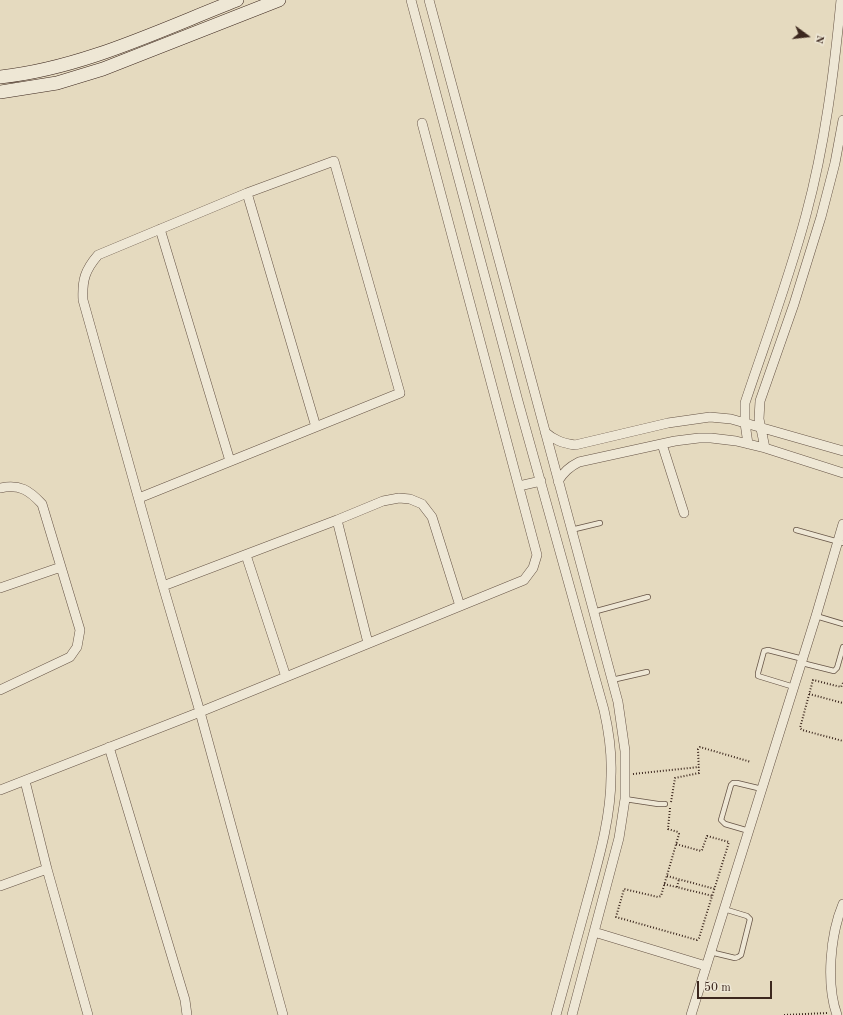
<!DOCTYPE html>
<style>
body{margin:0}
#map{position:relative;width:843px;height:1015px;overflow:hidden;background:#e5dabf;font-family:"Old Standard TT",serif}
canvas{display:block}
.north{position:absolute;left:787px;top:16px;width:40px;height:40px;-webkit-text-stroke:3px #eee7d5;paint-order:stroke;rotate:105deg;font-size:11px;font-weight:700;line-height:16px;text-align:center;color:#3c271e}
.north::after{content:'';display:block;margin:auto;width:14px;height:18px;background:#3c271e;clip-path:polygon(50% 0,100% 100%,50% 72%,0 100%)}
.scale{position:absolute;left:697px;top:981px;width:75px;height:18px;box-sizing:border-box;border:2px solid #3c271e;border-top:0;padding-left:5px;font-size:12px;line-height:14px;white-space:nowrap;color:#3c271e;-webkit-text-stroke:3px #eee7d5;paint-order:stroke}
</style>
<div id="map">
<canvas width="843" height="1015"></canvas>
<div class="north">N</div>
<div class="scale">50 m</div>
</div>
<script>
const ctx = document.querySelector('canvas').getContext('2d');
ctx.lineJoin = 'round';
function strokePath(path, color, width, dash) { ctx.strokeStyle = color; ctx.lineWidth = width; ctx.lineCap = dash ? 'butt' : 'round'; ctx.setLineDash(dash || []); ctx.stroke(path); }
const lane = new Path2D(`
 M571,530L600,523
 M796,530L843,543
 M593,612L648,597
 M816,616L843,624
 M802,663L834,671L837,668L843,647
 M612,680L647,672
 M794,687L758,676V673L764,651L768,650L803,659
 M625,799L658,804H665
 M749,831L725,824L721,820L731,785L733,783H737L762,789
 M710,952L735,958L738,957L741,955L750,919L747,916L724,909`);
const street = new Path2D(`
 M411,0L518,401L604,710C609,732 612,753 611,776C611,817 599,858 588,898C577,937 567,976 556,1015
 M429,0L618,702L625,751V799L619,838L572,1015
 M247,193L316,427
 M160,229L230,461
 M545,432C554,440 562,443 575,445L668,423L710,417L731,419L843,451
 M662,444L684,513
 M748,444L745,423V403C766,340 789,279 806,215C825,145 834,72 841,0
 M765,448L759,419L760,401L794,304L821,217L835,163L843,120
 M558,481C564,472 569,467 579,462L675,441L699,438H711L736,441L765,448L843,473
 M519,486L541,481
 M0,488C20,484 29,490 42,504L80,630L77,647L70,657L0,690
 M139,498L400,393L334,161L247,193L98,255C85,270 82,280 83,300L163,586L200,712L283,1015
 M337,520L368,643
 M246,555L286,677
 M163,586L337,520L383,501L399,498L410,499L422,504L432,517L460,606
 M0,588L61,567
 M109,747L185,1000L187,1015
 M25,781L47,869L88,1015
 M0,790L200,712L524,580L533,568L537,555L422,123
 M0,886L47,869
 M594,932L706,966
 M691,1015L816,616L843,524
 M837,1015C826,984 830,935 843,904`);
const secondary = new Path2D(`
 M0,77C83,68 160,30 237,0
 M0,92L57,83L103,69L279,0`);
strokePath(lane, '#665446', 6);
strokePath(street, '#665446', 10);
strokePath(secondary, '#3c271e', 14);
strokePath(new Path2D(`
 M843,683L841,687L813,680L800,728L802,730L843,741
 M809,694L843,703
 M633,774L699,767
 M671,802L675,778L699,773L698,749L700,747L751,762
 M670,808L668,829L678,832L679,834L661,896L658,897L624,889L616,917L697,940L699,938L729,842L707,836L702,850L701,851L676,844
 M667,876L715,889
 M664,884L713,896
 M677,887L679,879
 M784,1015L827,1013`), '#3c271e', 2, [1, 2]);
strokePath(lane, '#eee7d5', 4.5);
strokePath(street, '#eee7d5', 9);
strokePath(secondary, '#eee7d5', 13);
</script>
